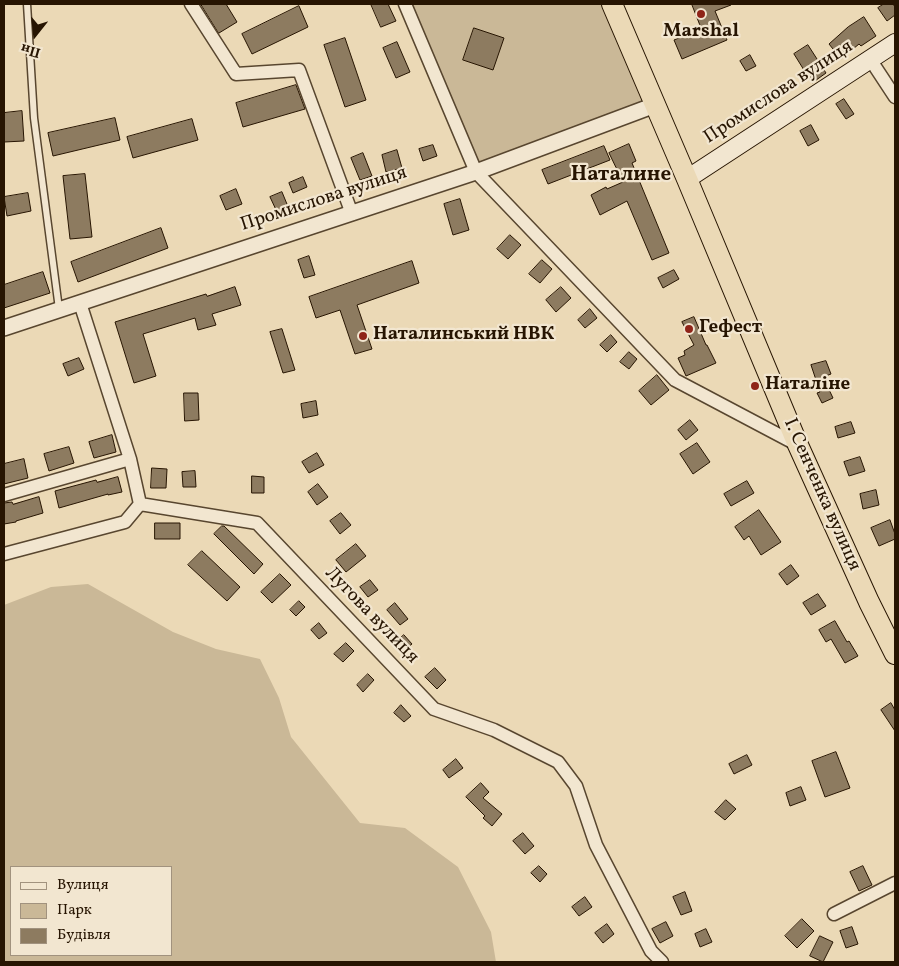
<!DOCTYPE html>
<meta charset="utf-8">
<style>
body{margin:0}
#map{position:relative;width:899px;height:966px;overflow:hidden;background:#ebd9b6;font-family:Vollkorn,serif}
canvas{display:block}
.frame{position:absolute;inset:0;border:5px solid #271502;pointer-events:none}
.legend{position:absolute;left:10px;top:866px;width:162px;height:90px;box-sizing:border-box;background:#f2e6d0;border:1px solid #a1927e;margin:0;padding:6px 9px;list-style:none;font-size:15px;color:#271502}
.legend li{display:flex;align-items:center;gap:10px;height:25px}
.legend b{width:25px;border:1px solid #a1927e}
.north{position:absolute;left:10px;top:10px;width:50px;height:50px;-webkit-text-stroke:4px #f2e6d0;paint-order:stroke;rotate:196deg;font-size:14px;font-weight:700;line-height:20px;text-align:center;color:#271502}
.north::after{content:'';display:block;margin:auto;width:18px;height:22px;background:#271502;clip-path:polygon(50% 0,100% 100%,50% 72%,0 100%)}
</style>
<div id="map">
<canvas width="899" height="966"></canvas>
<div class="frame"></div>
<ul class="legend">
<li><b style="height:6px;background:#f2e6d0"></b>Вулиця</li>
<li><b style="height:14px;background:#cab897"></b>Парк</li>
<li><b style="height:14px;background:#8d7b60"></b>Будівля</li>
</ul>
<div class="north">Пн</div>
</div>
<script>
const ctx = document.querySelector('canvas').getContext('2d');
ctx.lineJoin = 'round';
function fill(path, color) { ctx.fillStyle = color; ctx.fill(path, 'evenodd'); }
function strokePath(path, color, width, dash) { ctx.strokeStyle = color; ctx.lineWidth = width; ctx.lineCap = dash ? 'butt' : 'round'; ctx.setLineDash(dash || []); ctx.stroke(path); }
function label(font, color, halo, rows, align = 'center') {
  ctx.font = font + ' Vollkorn,serif'; ctx.lineWidth = 4.5; ctx.setLineDash([]); ctx.textBaseline = 'middle'; ctx.strokeStyle = halo; ctx.fillStyle = color; for (const [text, x, y, turn = 0] of rows) {
    ctx.save(); ctx.translate(x, y); ctx.rotate((+turn || 0) * Math.PI / 180); ctx.textAlign = isNaN(turn) ? turn : align; if (halo) ctx.strokeText(text, 0, 0); ctx.fillText(text, 0, 0); ctx.restore();
  }
}
fill(new Path2D(`
 M405,4H612L655,105L476,172Z
 M88,584L173,632L216,649L260,659L279,698L291,737L360,823L405,828L458,867L491,932L496,962H4V605L51,587ZM11,867H171V955H11Z`), '#cab897');
const building = new Path2D(`
 M201,4H226L237,22L219,33Z
 M371,4H388L396,21L381,27Z
 M692,4H731V5L715,11L727,40L682,59L674,40L701,29Z
 M884,4H893L895,7V15L887,21L878,8Z
 M299,6L308,27L252,54L242,34Z
 M864,17L876,36L861,46L859,44L841,59L829,44L848,27Z
 M474,28L504,38L493,70L463,60Z
 M345,38L366,100L345,107L324,45Z
 M397,42L410,72L396,78L383,48Z
 M808,45L826,73L812,83L794,54Z
 M750,55L756,66L746,71L740,61Z
 M296,85L305,109L243,127L236,103Z
 M844,99L854,114L846,119L836,104Z
 M22,111L24,141L4,142V113Z
 M115,118L120,140L53,156L48,133Z
 M192,119L198,140L133,158L127,137Z
 M811,125L819,140L808,146L800,131Z
 M629,144L636,161L632,163L669,253L652,260L627,201L600,215L591,195L606,187L607,189L623,182L609,153Z
 M433,145L437,156L423,161L419,149Z
 M604,146L610,160L548,184L542,170Z
 M397,150L402,168L386,172L382,155Z
 M363,153L372,176L360,180L351,158Z
 M85,174L92,237L70,239L63,176Z
 M303,177L307,187L293,193L289,183Z
 M236,189L242,204L226,210L220,196Z
 M282,192L289,209L278,214L270,197Z
 M28,193L31,211L7,216L4,197Z
 M460,199L469,230L453,235L444,204Z
 M161,228L168,248L78,282L71,262Z
 M510,235L521,245L508,259L497,249Z
 M309,256L315,275L304,278L298,260Z
 M542,260L552,269L540,283L529,274Z
 M412,261L419,283L357,305L372,349L355,354L340,310L316,318L309,297Z
 M674,270L679,279L663,288L658,278Z
 M43,272L50,293L4,308V285Z
 M235,287L241,305L212,314L216,325L198,330L195,318L143,334L156,376L134,383L115,322L206,294L207,296Z
 M561,287L571,298L556,312L546,300Z
 M590,309L597,318L585,328L578,320Z
 M694,317L706,345H707L716,363L686,376L678,358L685,355L684,351L694,345L682,322Z
 M282,329L295,370L283,373L270,332Z
 M611,335L617,342L607,352L600,345Z
 M629,352L637,359L629,369L620,362Z
 M79,358L84,369L68,376L63,364Z
 M826,361L831,374L823,377L833,398L822,403L817,393L820,392L811,365Z
 M657,375L669,390L651,405L639,391Z
 M184,393H198L199,420L185,421Z
 M316,401L318,415L303,418L301,404Z
 M690,420L698,430L686,440L678,430Z
 M851,422L855,433L838,438L835,427Z
 M112,435L116,452L94,458L89,442Z
 M697,443L710,462L693,474L680,454Z
 M69,447L74,463L49,471L44,454Z
 M317,453L324,465L309,473L302,462Z
 M860,457L865,471L849,476L844,462Z
 M24,459L28,478L4,484V464Z
 M152,468L167,469L166,488H151Z
 M195,471L196,487H183L182,472Z
 M252,476L264,477V493H252Z
 M118,477L122,492L108,495V494L59,508L55,491L96,480L97,482Z
 M747,481L754,493L731,506L724,494Z
 M318,484L328,497L317,505L308,492Z
 M876,490L879,505L863,509L860,494Z
 M39,497L43,513L16,521V522L4,524V503L12,502L13,504Z
 M759,510L781,542L761,555L749,536L744,540L735,527Z
 M341,513L351,525L340,534L330,521Z
 M890,520L895,534V539L879,546L871,528Z
 M155,523H180V539H155Z
 M222,526H224L263,564L254,574L214,534Z
 M356,544L366,556L346,572L336,560Z
 M202,551L240,587L227,601L188,565Z
 M791,565L799,576L787,585L779,574Z
 M280,574L291,585L272,603L261,592Z
 M370,580L378,590L368,597L360,587Z
 M818,594L826,606L811,615L803,603Z
 M299,601L305,607L296,616L290,610Z
 M395,603L408,619L400,625L387,610Z
 M835,621L847,642L849,641L858,656L845,663L831,639L826,642L819,630Z
 M319,623L327,633L319,639L311,630Z
 M404,635L412,644L404,650L396,642Z
 M346,643L354,651L343,662L334,654Z
 M435,668L446,680L437,689L425,677Z
 M368,674L374,680L363,692L357,685Z
 M891,703L895,710V731L881,710Z
 M401,705L411,716L404,722L394,713Z
 M836,752L850,788L825,797L812,761Z
 M747,755L752,765L734,774L729,764Z
 M456,759L463,768L449,778L443,770Z
 M481,783L489,792L483,798L502,814L492,826L483,818L485,816L466,797Z
 M801,787L806,800L790,806L786,793Z
 M726,800L736,809L725,820L715,812Z
 M523,833L534,846L525,854L513,841Z
 M539,866L547,874L540,882L531,873Z
 M863,866L872,885L859,891L850,872Z
 M685,892L692,911L681,915L673,897Z
 M585,897L592,907L579,916L572,907Z
 M802,919L814,931L797,948L785,936Z
 M666,922L673,936L660,943L652,929Z
 M607,924L614,934L603,943L595,933Z
 M852,927L858,944L846,948L840,931Z
 M706,929L712,942L700,947L695,934Z
 M820,936L833,942L823,962L810,956Z`);
fill(building, '#8d7b60');
strokePath(building, '#271502', 1);
const service = new Path2D(`
 M27,4L34,118L59,309`);
const minor = new Path2D(`
 M191,4L236,74L299,70L352,214
 M405,4L476,172L675,380L798,445
 M870,59L895,97
 M80,303L130,459L140,504L257,523L434,709L494,730L558,762L576,786L596,845L651,951L662,962
 M4,495L130,459
 M4,554L125,522L140,504
 M834,914L895,883`);
const tertiary = new Path2D(`
 M4,328L476,172L655,105`);
const secondary = new Path2D(`
 M687,179L895,43`);
const trunk = new Path2D(`
 M612,4L687,179L798,445L869,602L895,654`);
strokePath(service, '#58462f', 9);
strokePath(minor, '#58462f', 15);
strokePath(tertiary, '#58462f', 18);
strokePath(secondary, '#271502', 20);
strokePath(trunk, '#271502', 22);
strokePath(service, '#f2e6d0', 6);
strokePath(minor, '#f2e6d0', 12);
strokePath(tertiary, '#f2e6d0', 15);
strokePath(secondary, '#f2e6d0', 18);
strokePath(trunk, '#ebd9b6', 20);
for (const [x, y, r, color] of [
 [701,14,5,"#8f2418"],
 [689,329,5,"#8f2418"],
 [363,336,5,"#8f2418"],
 [755,386,5,"#8f2418"]
]) { const dot = new Path2D(); dot.arc(x, y, r, 0, 2 * Math.PI); ctx.fillStyle = color; ctx.fill(dot); strokePath(dot, '#f2e6d0', 2); }
label('bold 19px', '#271502', '#f2e6d0', [
 ["Marshal",701,33,"center"],
 ["Гефест",699,329],
 ["Наталинський НВК",373,336],
 ["Наталіне",765,386]
], 'left');
label('19px', '#271502', '#f2e6d0', [
 ["Промислова вулиця",779,93,-33],
 ["Промислова вулиця",324,200,-18],
 ["І. Сенченка вулиця",821,495,66],
 ["Лугова вулиця",371,616,46]
]);
label('bold 21px', '#271502', '#f2e6d0', [
 ["Наталине",621,176]
]);
</script>
